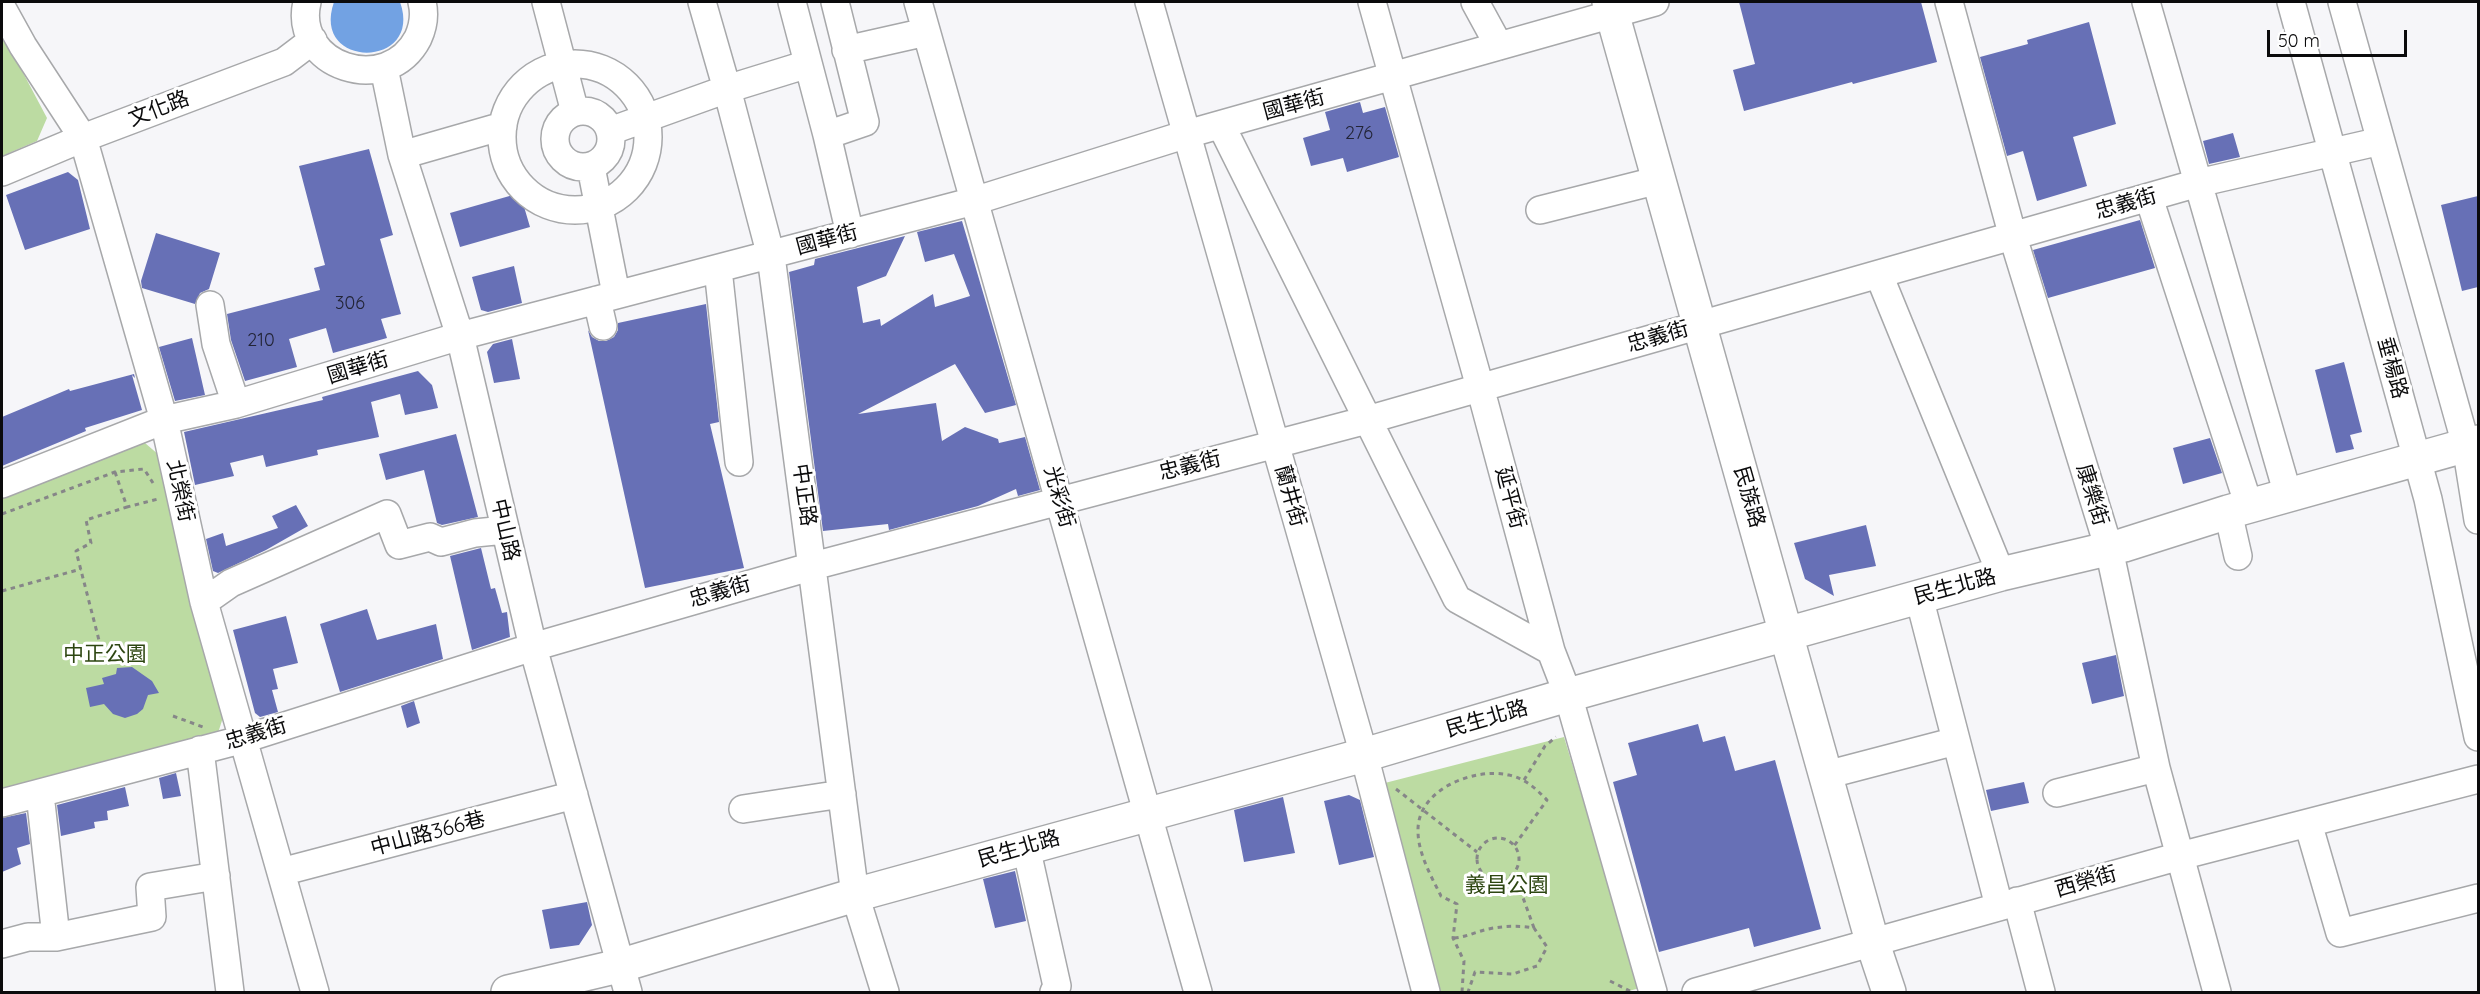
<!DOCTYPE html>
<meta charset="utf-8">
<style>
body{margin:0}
#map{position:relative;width:2480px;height:994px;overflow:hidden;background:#f6f6f9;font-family:Quicksand,sans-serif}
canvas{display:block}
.frame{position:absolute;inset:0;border:3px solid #0b0b0c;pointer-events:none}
.scale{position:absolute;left:2267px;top:30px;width:140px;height:27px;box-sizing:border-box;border:3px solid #0b0b0c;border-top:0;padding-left:8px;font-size:18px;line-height:21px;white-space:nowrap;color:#0b0b0c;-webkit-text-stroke:4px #fff;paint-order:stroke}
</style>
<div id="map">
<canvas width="2480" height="994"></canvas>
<div class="frame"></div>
<div class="scale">50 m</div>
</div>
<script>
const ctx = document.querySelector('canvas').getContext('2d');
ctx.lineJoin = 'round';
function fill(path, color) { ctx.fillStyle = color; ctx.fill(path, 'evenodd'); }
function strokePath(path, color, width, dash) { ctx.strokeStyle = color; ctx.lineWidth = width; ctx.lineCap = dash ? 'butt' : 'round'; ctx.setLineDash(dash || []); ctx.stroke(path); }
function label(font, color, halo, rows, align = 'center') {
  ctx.font = font + ' Quicksand,"Noto Sans TC",sans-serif'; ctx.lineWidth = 6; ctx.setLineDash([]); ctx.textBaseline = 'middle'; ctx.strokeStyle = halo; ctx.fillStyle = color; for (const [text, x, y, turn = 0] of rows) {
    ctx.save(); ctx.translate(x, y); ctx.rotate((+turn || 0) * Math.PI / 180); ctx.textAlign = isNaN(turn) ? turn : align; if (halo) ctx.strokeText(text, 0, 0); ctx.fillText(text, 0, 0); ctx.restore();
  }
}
fill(new Path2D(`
 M2,33L47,118L37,141L2,156Z
 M145,443L159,455L227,705L218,733L2,791V497Z
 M1564,737L1640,988L1625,992H1434L1381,784Z`), '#bcdba2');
fill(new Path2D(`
 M334,2H400C424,69 310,70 334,2Z`), '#72a2e3');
fill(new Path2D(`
 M1739,2H1921L1937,62L1853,84L1852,82L1744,111L1733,70L1755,64Z
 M2089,22L2116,124L2073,137L2087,186L2037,201L2023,151L2007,156L1980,57L2028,44L2027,40Z
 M1360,102L1363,113L1385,107L1399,157L1347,172L1343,158L1311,166L1303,138L1330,130L1325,112Z
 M2233,133L2240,157L2209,164L2203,141Z
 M369,149L393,235L380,239L401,314L381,319L387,338L333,353L326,328L289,339L297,367L245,381L231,340L227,314L320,290L314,268L325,265L299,166Z
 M68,172L78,180L90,229L25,250L6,195Z
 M520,193L530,227L460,247L450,213Z
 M2478,196V287L2462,291L2441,205Z
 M2140,220L2155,268L2048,298L2033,250Z
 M962,221L1016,405L985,413L955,364L858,414L936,403L942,441L965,427L998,439L999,443L1025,437L1040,490L1018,496L1016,489L978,506L889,530L888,524L823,531L789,272L814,265L815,259L905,236L886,276L857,287L863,323L880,319L881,326L933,294L935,307L970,296L954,254L925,262L917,232Z
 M156,233L220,253L209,289L200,293L195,304L142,288L141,281Z
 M514,266L522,303L488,312L481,310L472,277Z
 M706,304L719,422L710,424L744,568L645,588L588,330L592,337L599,341H606L614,337L618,330V323Z
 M192,338L205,395L175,401L159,347Z
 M512,339L520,379L494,383L487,352L493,344Z
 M2344,362L2362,432L2350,435L2354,449L2336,453L2315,370Z
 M418,371L432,385L438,408L405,415L400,394L371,402L379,437L317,450L318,455L266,467L263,455L230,463L234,476L195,485L184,432L323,400L322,397Z
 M134,374L135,378L132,375L142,410L85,428L86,431L2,466V417L69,389L70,391Z
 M456,434L478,517L442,525L437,523L424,470L386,480L379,454Z
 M2210,438L2222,473L2183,484L2173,448Z
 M296,505L308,526L266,550L218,573L213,571L206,539L223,533L226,546L278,528L272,516Z
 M1866,525L1876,566L1829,575L1834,596L1805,579L1794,543Z
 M481,548L491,589L495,588L502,613L507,612L510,637L472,650L450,556Z
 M367,609L377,640L436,624L443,659L340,692L320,624Z
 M286,616L298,663L273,669L278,689L272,690L278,712L260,717L255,713L233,630Z
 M2116,655L2124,696L2092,704L2082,663Z
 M132,667L152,681L159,693L148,695L143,709L137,714L125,718L113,714L104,704L90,707L86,688L104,684L102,678L116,674L117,668Z
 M414,701L420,723L407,728L401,706Z
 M1698,724L1703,742L1725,736L1735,771L1775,760L1821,929L1754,947L1749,928L1659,952L1613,782L1637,775L1628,743Z
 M176,773L181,796L163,799L159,778Z
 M2024,782L2029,803L1991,811L1986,790Z
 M125,787L129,806L107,811L108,820L94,822L95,828L61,836L57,805Z
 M1349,795L1360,800L1374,857L1339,865L1324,801Z
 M1283,797L1295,853L1244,862L1234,810Z
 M26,813L30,844L17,848L21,864L2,872V818Z
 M1015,871L1026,921L995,928L983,879Z
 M587,902L592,925L579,945L550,949L542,910Z`), '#6770b6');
const minor = new Path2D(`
 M307,2C292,66 387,98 418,38C423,27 425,14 422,2
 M546,2L575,112
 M702,2L727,89L771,256L855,895L885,992
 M792,2L827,135L865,122L835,2
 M918,2L1198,992
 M1149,2L1364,755L1426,992
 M1372,2L1480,387L1551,651L1568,695L1653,992
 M1475,2L1499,46
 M1949,2L2013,237L2109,549L2156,768L2217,992
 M2146,2L2288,495
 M2291,2L2428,499L2478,737
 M2342,2L2466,445L2478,520
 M2,8L23,46L83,138L164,420L204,602L315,992
 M846,50L926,32
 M502 137a73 73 0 1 1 146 0a73 73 0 1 1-146 0Z
 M384,68L402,155L460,336L533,647L628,992
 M555 139a28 28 0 1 1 56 0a28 28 0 1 1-56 0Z
 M1221,125L1457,599L1551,651
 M610,131L727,89L808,64
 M827,135L850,234
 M402,155L503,126
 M591,167L616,294
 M2,172L83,138L284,62L313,40
 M2149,198L2249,506
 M1540,210L1659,180
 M718,269L739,462
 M1879,275L2001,574
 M597,300L603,326
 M210,305L216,344L236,404
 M2,484L164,420L236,404L460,336L974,201L1187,134L1655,2
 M2228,512L2238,556
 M1919,597L1999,906
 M204,602L231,583L387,514L399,545L430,537L441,542L475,533L505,530
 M200,750L230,992
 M1826,775L1956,741
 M2057,793L2156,768
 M40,794L56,937
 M2,803L244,739L533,647L813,566L1367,420L2198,183L2381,141
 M743,809L842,794
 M2308,823L2340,933L2478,898
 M1026,847L1057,986L1054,992
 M281,872L574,795
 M2017,901L2041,992
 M2,944L28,937H56L152,917L150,887L216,876
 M1696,992L2180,856L2478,779`);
const major = new Path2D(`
 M1609,2L1872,941L1889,992
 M508,992L619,966L855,895L1364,755L1554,699L2001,574L2124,545L2228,512L2478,442`);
strokePath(minor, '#a7a8aa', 30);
strokePath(major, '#a7a8aa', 36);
strokePath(new Path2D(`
 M115,472L127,507L158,499
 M2,514L115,472L144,469L153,483
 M2,591L81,569
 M101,648L76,551L91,543L86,520L127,507
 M173,716L203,727
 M1524,780L1545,746L1556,737
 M1396,789L1477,852
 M1477 859a21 21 0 1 1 42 0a21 21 0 1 1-42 0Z
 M1514,873L1534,928
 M1454,938C1465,937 1471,934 1481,931C1497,926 1518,925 1534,928L1547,947L1537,966L1513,974L1475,972L1468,992
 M1610,981L1630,991
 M1462,992L1464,961L1453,938L1457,904L1441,896C1431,876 1418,853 1418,831C1417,789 1475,767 1509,775C1526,779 1535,788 1547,800L1514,846`), '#868688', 3, [4.5, 4.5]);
strokePath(minor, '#fff', 27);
strokePath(major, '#fff', 33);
label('18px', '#222436', null, [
 ["276",1359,134],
 ["306",350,304],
 ["210",261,341]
]);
label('21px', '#0b0b0c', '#fff', [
 ["國華街",1294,105,-15],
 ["文化路",159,109,-21],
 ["忠義街",2126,204,-16],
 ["國華街",827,240,-15],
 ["忠義街",1658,337,-16],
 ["國華街",358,368,-17],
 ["垂楊路",2392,368,75],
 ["忠義街",1190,466,-14],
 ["北榮街",180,491,78],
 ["中正路",804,495,82],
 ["康樂街",2092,495,73],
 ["蘭井街",1290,496,74],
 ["光彩街",1059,497,74],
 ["民族路",1749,497,74],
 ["延平街",1510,498,75],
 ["中山路",505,530,77],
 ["民生北路",1955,587,-15],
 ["忠義街",720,592,-16],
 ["民生北路",1487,719,-16],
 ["忠義街",256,734,-17],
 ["中山路366巷",428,834,-15],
 ["民生北路",1019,849,-16],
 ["西榮街",2086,882,-16]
]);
label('21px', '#2d4611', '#fff', [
 ["中正公園",105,655],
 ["義昌公園",1507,886]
]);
</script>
